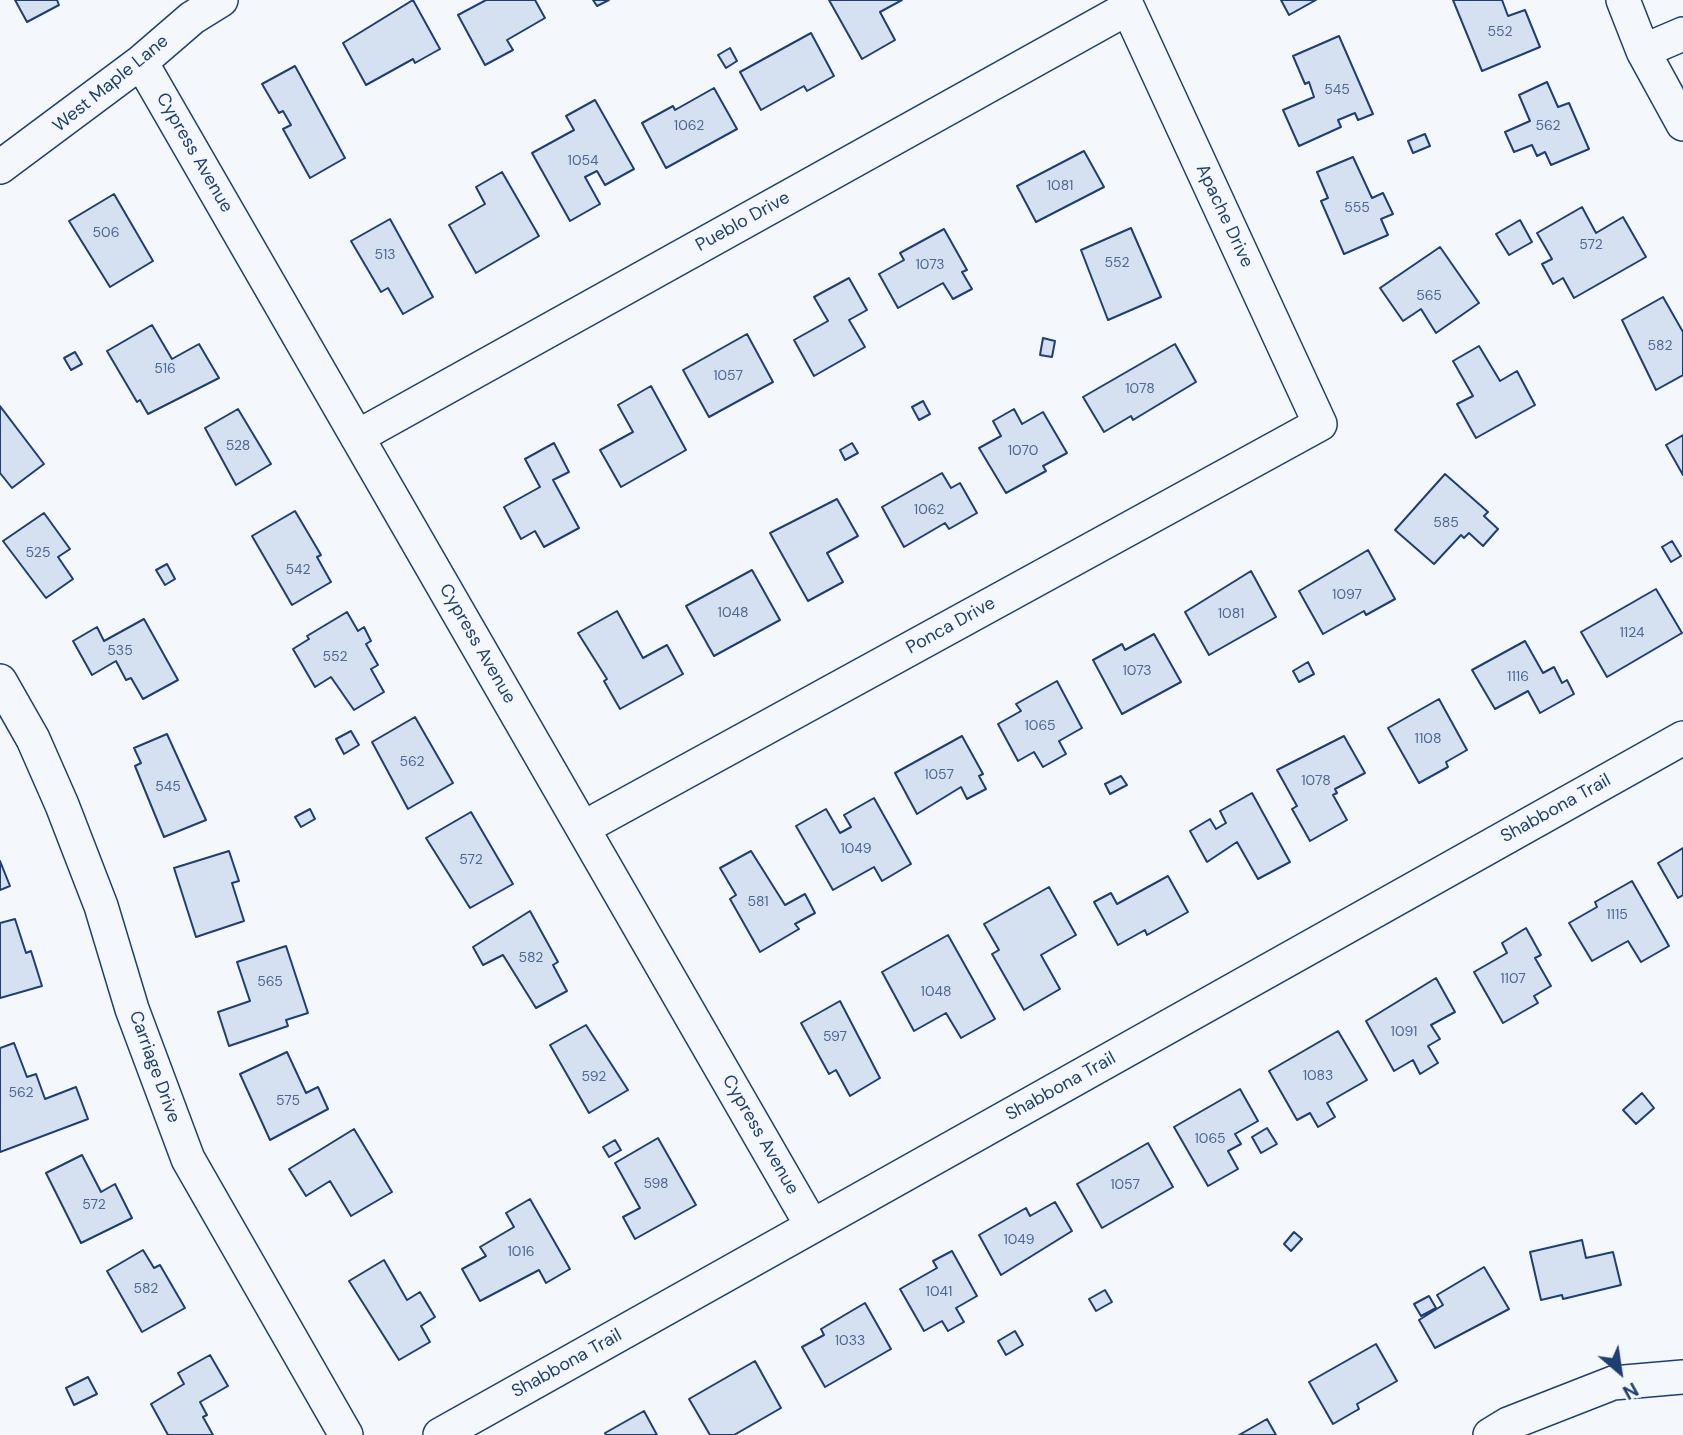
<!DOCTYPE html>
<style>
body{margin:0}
#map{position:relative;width:1683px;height:1435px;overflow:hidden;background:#f4f7fb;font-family:"DM Sans",sans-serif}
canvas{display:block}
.north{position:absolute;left:1585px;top:1337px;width:70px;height:70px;-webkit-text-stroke:5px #f4f7fb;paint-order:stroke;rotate:151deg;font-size:19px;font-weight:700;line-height:28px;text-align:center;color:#1d3f73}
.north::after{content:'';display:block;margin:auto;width:24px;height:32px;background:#1d3f73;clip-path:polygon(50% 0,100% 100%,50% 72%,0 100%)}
</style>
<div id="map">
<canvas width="1683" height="1435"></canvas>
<div class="north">N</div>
</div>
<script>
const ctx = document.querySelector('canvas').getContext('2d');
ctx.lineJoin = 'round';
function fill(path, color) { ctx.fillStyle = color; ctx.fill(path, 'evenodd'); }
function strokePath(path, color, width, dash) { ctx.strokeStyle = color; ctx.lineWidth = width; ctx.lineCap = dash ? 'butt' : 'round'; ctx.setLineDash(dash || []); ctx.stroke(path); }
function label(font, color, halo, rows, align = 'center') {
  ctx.font = font + ' "DM Sans",sans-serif'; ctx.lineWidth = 5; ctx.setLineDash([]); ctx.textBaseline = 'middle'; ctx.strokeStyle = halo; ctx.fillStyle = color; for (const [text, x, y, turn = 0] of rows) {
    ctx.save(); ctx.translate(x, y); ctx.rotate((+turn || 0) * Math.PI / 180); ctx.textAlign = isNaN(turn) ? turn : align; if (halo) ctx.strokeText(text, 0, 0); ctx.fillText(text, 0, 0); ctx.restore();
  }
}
const building = new Path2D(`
 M15,0H57L59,5L27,22Z
 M413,0L440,49L415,63L413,59L366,85L343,43Z
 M486,0H535L545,18L507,40L513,50L485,65L458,15Z
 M593,0H609L597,6Z
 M829,0H902L880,12L895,40L862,59Z
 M1281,0H1316L1289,15Z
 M1453,0H1502L1508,16L1525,10L1540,47L1482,71Z
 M811,33L834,76L807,91L804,86L761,110L740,72Z
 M1339,36L1373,114L1358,120L1355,113L1338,120L1341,127L1299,146L1283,110L1314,97L1309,82L1305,84L1293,56Z
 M730,48L737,61L726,68L718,55Z
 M295,66L345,158L310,178L283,129L291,125L283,111L279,113L262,84Z
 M1547,82L1558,107L1569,103L1589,149L1551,165L1545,152L1537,156L1532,145L1514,152L1505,132L1530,121L1519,95Z
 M714,88L737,129L666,168L642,123L673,106L675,110Z
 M595,100L634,169L605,185L597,171L585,177L600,204L570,221L532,153L574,130L566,116Z
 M1425,134L1430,146L1413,153L1408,141Z
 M1084,151L1104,187L1036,222L1017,186Z
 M1353,157L1372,198L1383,193L1393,214L1381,219L1388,235L1344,254L1321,201L1328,198L1317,172Z
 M502,172L539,236L476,273L449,225L485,204L476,187Z
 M114,194L153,261L110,287L69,221Z
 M1582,207L1596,233L1623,217L1646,257L1574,298L1563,278L1553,284L1542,264L1552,259L1537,233Z
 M390,219L433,297L403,314L388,288L381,292L351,241Z
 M1520,220L1532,242L1509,255L1496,234Z
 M1131,228L1161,297L1108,320L1081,250Z
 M944,229L967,270L962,272L972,289L953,299L943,283L898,308L879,274L904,260L900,253Z
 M1440,247L1479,303L1436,333L1421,309L1403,321L1380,288Z
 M849,278L867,310L849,320L865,347L814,376L794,340L828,321L814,297Z
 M1663,297L1683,332V375L1656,390L1622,320Z
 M152,325L172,359L199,344L219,378L148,414L140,400L137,402L107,351Z
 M747,334L773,382L709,417L683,370Z
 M1043,338L1055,341L1052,357L1040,355Z
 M1175,344L1196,382L1133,420L1131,416L1104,432L1083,397Z
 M1479,346L1500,381L1517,371L1535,405L1476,438L1457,404L1473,396L1453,361Z
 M75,352L82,364L71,370L64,358Z
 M651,386L686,450L621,487L600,450L633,432L618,405Z
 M923,401L930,414L919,420L912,407Z
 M0,406L44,464L12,488L0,473Z
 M238,409L271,464L236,485L205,428Z
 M1014,409L1022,424L1043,412L1067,453L1043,466L1046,471L1006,493L979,448L1001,436L993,421Z
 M1683,435V475L1666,445Z
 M554,443L569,472L553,480L579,528L544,547L535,531L521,539L504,507L540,487L525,459Z
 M852,443L858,453L845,460L840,450Z
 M942,473L951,488L960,483L977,513L949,529L945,523L904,547L882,507Z
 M1445,474L1488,512L1484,516L1498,529L1483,546L1469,533L1464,538L1461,535L1434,564L1395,530Z
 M837,499L858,536L827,553L843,582L808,601L770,533Z
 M295,511L321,555L317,557L331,582L292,605L252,536Z
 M44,513L70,549L58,557L73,579L46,598L3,541Z
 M1672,541L1681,556L1671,562L1662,547Z
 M1368,550L1395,599L1366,615L1364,611L1323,634L1299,591Z
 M167,564L175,579L165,585L156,570Z
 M752,570L780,620L714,656L686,606Z
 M1251,571L1276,617L1209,655L1185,612Z
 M1656,589L1682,633L1607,677L1581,632Z
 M617,611L643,658L667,645L683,674L620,709L604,681L607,679L578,633Z
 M347,612L358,631L364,627L371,641L366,644L378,665L371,669L384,692L354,710L331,677L315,687L293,649L309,639L307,636Z
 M144,619L178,680L143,699L131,678L126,680L116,661L92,675L73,641L97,627L104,641Z
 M1154,634L1181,682L1122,714L1093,660L1122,644L1125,650Z
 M1525,641L1543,673L1554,667L1562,683L1567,680L1574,694L1540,713L1528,691L1495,709L1472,670Z
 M1308,662L1314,674L1299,682L1293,671Z
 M1057,681L1082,728L1059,741L1066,754L1043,767L1034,752L1018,761L998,724L1021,711L1016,704Z
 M1439,699L1467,750L1446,762L1448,767L1419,783L1388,728Z
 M415,717L453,783L408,809L372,742Z
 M351,731L359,745L344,754L336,739Z
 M167,734L206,820L164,837L135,766L141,763L134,748Z
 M962,736L983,774L979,776L986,789L967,799L961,787L917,814L895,773Z
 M1344,736L1365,773L1335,789L1337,793L1333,795L1347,820L1310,841L1292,809L1297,806L1277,770Z
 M1121,776L1127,785L1110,794L1105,784Z
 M1252,793L1290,862L1258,879L1237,842L1207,862L1190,831L1210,819L1216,829L1226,823L1220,811Z
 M874,798L911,864L882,881L874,867L833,890L796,826L826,809L840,833L851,827L844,815Z
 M310,809L315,819L301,827L295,817Z
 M471,812L513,884L470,908L426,838Z
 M1683,848V895L1678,898L1658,863Z
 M229,851L239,881L232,883L244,921L196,937L174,868Z
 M751,851L785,905L805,894L815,913L795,924L799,929L760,952L730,899L736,895L720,868Z
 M0,861L10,886L0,890Z
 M1168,876L1188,912L1147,935L1145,930L1118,945L1094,902L1111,893L1117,904Z
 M1632,881L1669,946L1641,962L1628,941L1592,961L1569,923L1597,907L1595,902Z
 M1049,887L1076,935L1041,955L1060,989L1024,1010L992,954L999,950L984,924Z
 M530,911L558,962L553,965L567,991L536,1008L503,955L483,965L473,947Z
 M15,919L26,953L31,951L42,986L0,998V923Z
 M1526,928L1541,955L1535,958L1551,986L1534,996L1538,1003L1503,1023L1474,972L1507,953L1502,943Z
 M948,935L995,1019L961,1038L946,1013L914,1031L882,972Z
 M286,946L308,1013L286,1020L288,1026L229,1046L218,1012L250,1001L237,962Z
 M1436,978L1455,1012L1431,1025L1440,1039L1428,1046L1438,1063L1420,1074L1413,1060L1394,1071L1366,1021Z
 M840,1001L880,1078L850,1096L836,1070L829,1074L801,1023Z
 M586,1025L628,1090L589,1113L550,1045Z
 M1338,1031L1367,1080L1327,1103L1335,1117L1318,1127L1310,1113L1297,1120L1269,1071Z
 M14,1043L27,1077L36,1074L45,1099L76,1087L88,1119L0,1152V1048Z
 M287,1052L306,1093L318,1087L328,1109L270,1140L240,1074Z
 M1240,1089L1258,1121L1235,1134L1241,1144L1228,1151L1238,1169L1208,1186L1174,1127Z
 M1642,1093L1654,1108L1636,1124L1623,1110Z
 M1267,1128L1277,1144L1261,1153L1252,1137Z
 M354,1129L392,1192L351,1216L330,1181L306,1196L289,1169Z
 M658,1138L696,1205L635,1239L623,1217L640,1208L615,1163Z
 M615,1140L621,1150L609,1157L603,1147Z
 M1148,1143L1173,1187L1102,1228L1077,1184Z
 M82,1155L101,1192L115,1184L132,1218L81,1243L46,1173Z
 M530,1199L570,1269L546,1283L539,1270L480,1301L462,1269L486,1256L480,1247L514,1227L506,1213Z
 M1055,1202L1072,1231L1001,1275L979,1235L1026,1208L1030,1216Z
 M1294,1232L1302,1239L1291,1251L1284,1244Z
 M1582,1240L1586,1258L1613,1252L1621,1285L1563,1299L1562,1295L1541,1300L1530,1252Z
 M143,1250L154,1268L160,1265L185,1308L142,1332L107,1271Z
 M952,1251L977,1296L956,1308L964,1322L948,1331L942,1321L924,1331L900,1289L937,1268L933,1261Z
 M384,1260L407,1300L420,1292L435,1317L421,1326L430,1342L399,1360L349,1281Z
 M1484,1267L1509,1309L1435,1348L1419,1320L1443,1305L1437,1295Z
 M1105,1290L1112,1302L1096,1311L1089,1299Z
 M1429,1296L1436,1308L1421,1316L1414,1304Z
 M865,1303L891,1349L825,1387L802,1347L824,1335L821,1329Z
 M1015,1331L1023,1345L1006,1355L998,1341Z
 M1376,1344L1397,1381L1357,1404L1359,1409L1333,1424L1309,1382Z
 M210,1355L228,1386L200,1402L207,1415L203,1417L213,1435H168L151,1404L184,1384L178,1373Z
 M755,1361L781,1408L734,1435H710L689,1399Z
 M88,1377L97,1394L74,1405L66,1388Z
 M644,1411L657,1435H606L605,1433Z
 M1267,1419L1276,1435H1239Z`);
fill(building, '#d5e0f0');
strokePath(building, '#1d3f73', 2);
const minor = new Path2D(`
 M1623,0L1643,51L1683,124
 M1643,51L1683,34
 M141,62L812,1226
 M0,167L141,62L192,18L221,0
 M357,437L1128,8L1320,424L583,828
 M0,681L33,739L62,805L101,906L132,1009L188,1159L346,1435
 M440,1435L1683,738
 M1490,1435L1508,1424L1613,1383L1683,1377`);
strokePath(minor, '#1d3f73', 36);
strokePath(minor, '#f4f7fb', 33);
label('14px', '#4b6792', null, [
 ["552",1500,32],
 ["545",1337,90],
 ["1062",689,126],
 ["562",1548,126],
 ["1054",583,161],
 ["1081",1060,186],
 ["555",1357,208],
 ["506",106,233],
 ["572",1591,245],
 ["513",385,255],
 ["552",1117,263],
 ["1073",930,265],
 ["565",1429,296],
 ["582",1660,346],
 ["516",165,369],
 ["1057",728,376],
 ["1078",1140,389],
 ["528",238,446],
 ["1070",1023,451],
 ["1062",929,510],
 ["585",1446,523],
 ["525",38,553],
 ["542",298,570],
 ["1097",1347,595],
 ["1048",733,613],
 ["1081",1231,614],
 ["1124",1632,633],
 ["535",120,651],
 ["552",335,657],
 ["1073",1137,671],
 ["1116",1518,677],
 ["1065",1040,726],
 ["1108",1428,739],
 ["562",412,762],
 ["1057",939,775],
 ["1078",1316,781],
 ["545",168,787],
 ["1049",856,849],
 ["572",471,860],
 ["581",758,902],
 ["1115",1617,915],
 ["582",531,958],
 ["1107",1513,979],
 ["565",270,982],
 ["1048",936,992],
 ["1091",1404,1032],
 ["597",835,1037],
 ["1083",1318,1076],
 ["592",594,1077],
 ["562",21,1093],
 ["575",288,1101],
 ["1065",1210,1139],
 ["598",656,1184],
 ["1057",1125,1185],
 ["572",94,1205],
 ["1049",1019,1240],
 ["1016",521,1252],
 ["582",146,1289],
 ["1041",939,1292],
 ["1033",850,1341]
]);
label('18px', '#1d3f73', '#f4f7fb', [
 ["West Maple Lane",111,84,-39],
 ["Cypress Avenue",194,153,60],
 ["Apache Drive",1224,216,65],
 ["Pueblo Drive",743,222,-29],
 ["Ponca Drive",951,626,-29],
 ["Cypress Avenue",477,644,60],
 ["Shabbona Trail",1556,809,-29],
 ["Carriage Drive",154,1067,70],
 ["Shabbona Trail",1061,1087,-29],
 ["Cypress Avenue",760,1135,60],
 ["Shabbona Trail",567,1364,-29]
]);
</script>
